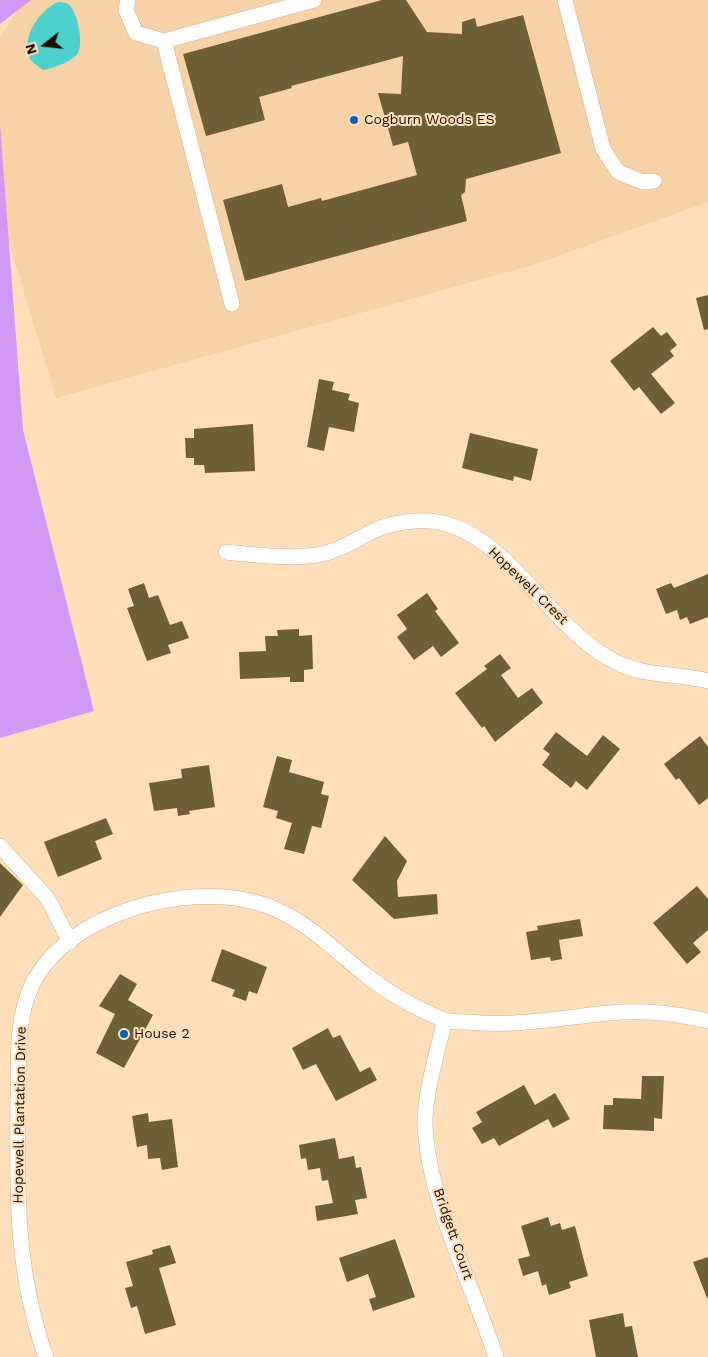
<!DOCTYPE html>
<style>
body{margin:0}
#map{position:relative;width:708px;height:1357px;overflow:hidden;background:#ffdeb9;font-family:"Work Sans",sans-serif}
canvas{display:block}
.north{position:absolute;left:20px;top:20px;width:50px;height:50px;-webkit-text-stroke:4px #ffdeb9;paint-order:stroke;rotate:254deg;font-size:14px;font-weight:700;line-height:20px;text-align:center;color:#190e02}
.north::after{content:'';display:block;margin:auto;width:18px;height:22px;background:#190e02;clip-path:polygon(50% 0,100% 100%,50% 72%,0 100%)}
</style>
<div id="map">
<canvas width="708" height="1357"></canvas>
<div class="north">N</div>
</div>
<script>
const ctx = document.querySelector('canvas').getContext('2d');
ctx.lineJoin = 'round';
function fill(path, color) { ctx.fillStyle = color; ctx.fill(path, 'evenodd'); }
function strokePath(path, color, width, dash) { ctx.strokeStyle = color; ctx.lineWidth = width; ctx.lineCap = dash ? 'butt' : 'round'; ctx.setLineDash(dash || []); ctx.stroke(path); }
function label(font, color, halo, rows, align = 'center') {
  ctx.font = font + ' "Work Sans",sans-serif'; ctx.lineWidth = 4; ctx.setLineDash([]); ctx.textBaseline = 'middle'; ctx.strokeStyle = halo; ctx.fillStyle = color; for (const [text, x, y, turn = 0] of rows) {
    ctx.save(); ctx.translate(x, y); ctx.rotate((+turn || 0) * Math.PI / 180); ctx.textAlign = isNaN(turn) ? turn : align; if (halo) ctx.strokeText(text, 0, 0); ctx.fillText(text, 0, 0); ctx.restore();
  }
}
fill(new Path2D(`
 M23,0H708V202L533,265L56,398L0,213V38Z`), '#f7d2a6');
fill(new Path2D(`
 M0,0H31L0,24Z
 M0,124L23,430L94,711L0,738Z`), '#d198f6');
fill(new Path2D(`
 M58,2C61,2 63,2 66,3C77,6 84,43 78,53C73,61 52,69 43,70C40,67 34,64 31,60C19,40 39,10 58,2Z`), '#4dd1cc');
fill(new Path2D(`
 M382,0H406L427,32L462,34V22L475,18L477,27L523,15L561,153L466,179L465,192L461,195L467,221L245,281L223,200L282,184L288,207L321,198L322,201L417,175L408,142L393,146L378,93L401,94L403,56L291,86L292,88L259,97L265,120L206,136L183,54Z
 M708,295V329L704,330L696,298Z
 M653,327L661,336L667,332L677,345L670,351L674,356L651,374L675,403L661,414L639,387L634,391L610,361Z
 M319,379L334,382L332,390L350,394L348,400L359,403L354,432L329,427L324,451L307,447Z
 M253,424L255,471L205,473L204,465H194V458H186L185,438H194V429Z
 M470,433L538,449L531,481L514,476L513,481L462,468Z
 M708,574V617L690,624L687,617L680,620L677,610L666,614L656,589L671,583L674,588Z
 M144,583L149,598L158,595L170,625L182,621L189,638L168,645L171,653L147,661L127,608L134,606L128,589Z
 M427,593L438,609L435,611L459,643L441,657L433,646L414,660L397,637L407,629L397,615Z
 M299,629V636L312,635L313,669L304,670V682H290V677L240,679L239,652L266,651L265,636H278L277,630Z
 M500,654L511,668L501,675L518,698L532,688L543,703L495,742L484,726L482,728L455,693L487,669L484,666Z
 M556,732L587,756L603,735L620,749L587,790L576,781L571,788L542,765L550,754L543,749Z
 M700,736L708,747V798L699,805L679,778L676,780L664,764Z
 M277,756L292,760L289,772L324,782L321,794L329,796L321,828L312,826L304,854L284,849L292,823L276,818L278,811L263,807Z
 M209,765L215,807L189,811L190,814L178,816L177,808L154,811L149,783L182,778L181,769Z
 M106,818L113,834L95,841L102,859L58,877L44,842Z
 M385,836L407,861L397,881L398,897L437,894L438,914L394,919L352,880Z
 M0,863L23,885L0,917Z
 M697,886L708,899V930L693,943L701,952L687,964L653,923Z
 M580,919L583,936L559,940L562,959L551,961L550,957L531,960L526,932L538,930L537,926Z
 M222,949L267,967L257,994L249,991L246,1001L232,996L235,990L211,981Z
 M120,974L137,984L128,1000L153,1015L124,1068L96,1053L115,1014L99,1006Z
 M328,1028L333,1038L340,1035L360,1072L370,1067L377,1080L336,1101L316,1064L303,1070L292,1048Z
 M642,1076H664L662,1119L654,1118V1131L603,1129L604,1105H613V1098L641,1099Z
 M524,1085L535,1105L555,1093L570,1119L553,1128L548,1119L499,1146L494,1138L482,1144L472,1128L482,1122L476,1112Z
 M148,1113L149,1122L172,1119L178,1167L162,1170L160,1158L148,1159L147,1145L137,1147L132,1116Z
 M335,1138L339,1159L354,1156L356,1168L361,1167L367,1198L355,1200L358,1214L317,1221L315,1206L333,1203L328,1180L322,1181L320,1168L308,1170L306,1158L301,1159L299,1145Z
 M548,1217L551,1226L560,1223L562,1230L575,1226L588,1276L569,1282L571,1288L549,1295L546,1284L542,1286L538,1271L523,1276L518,1259L530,1256L521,1226Z
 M395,1239L415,1297L373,1311L369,1299L376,1297L368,1274L347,1282L339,1258Z
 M170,1245L176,1263L159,1268L176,1325L145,1334L137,1306L131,1308L125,1288L133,1286L126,1262L153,1254L152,1250Z
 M708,1257V1298H707L693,1262Z
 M623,1313L625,1327L632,1326L638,1357H596L589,1320Z`), '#6d5f36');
const minor = new Path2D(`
 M128,0L126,10L136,33L164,41L314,0
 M565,0L603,149L618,172L643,182L654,181
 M164,41L232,304
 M226,552C256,555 287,559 317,555C337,552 355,540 373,531C393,522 425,517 447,524C514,544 554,632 616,662C645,677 677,673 708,681
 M0,846L48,899L70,942
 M445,1020C438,1048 424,1097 425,1125C429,1202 472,1284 496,1357
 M46,1357C15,1270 17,1191 18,1101C19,1062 15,1021 32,985C67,913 184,883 255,902C301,914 331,948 367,976C385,990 403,1001 424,1011C431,1014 438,1018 445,1020C452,1022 460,1022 467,1022C515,1027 560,1018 608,1013C641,1010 675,1013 708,1021`);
strokePath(minor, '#ceaf8a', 16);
strokePath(minor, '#fff', 15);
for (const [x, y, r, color] of [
 [354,120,5,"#0063af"],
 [124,1034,5,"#0063af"]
]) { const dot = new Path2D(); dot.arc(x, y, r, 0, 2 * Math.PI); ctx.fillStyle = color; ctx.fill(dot); strokePath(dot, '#ffdeb9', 2); }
label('14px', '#190e02', '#ffdeb9', [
 ["Cogburn Woods ES",364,120],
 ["House 2",134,1034]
], 'left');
label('14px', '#190e02', '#ffdeb9', [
 ["Hopewell Crest",528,586,44],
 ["Hopewell Plantation Drive",20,1115,-89],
 ["Bridgett Court",453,1234,71]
]);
</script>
